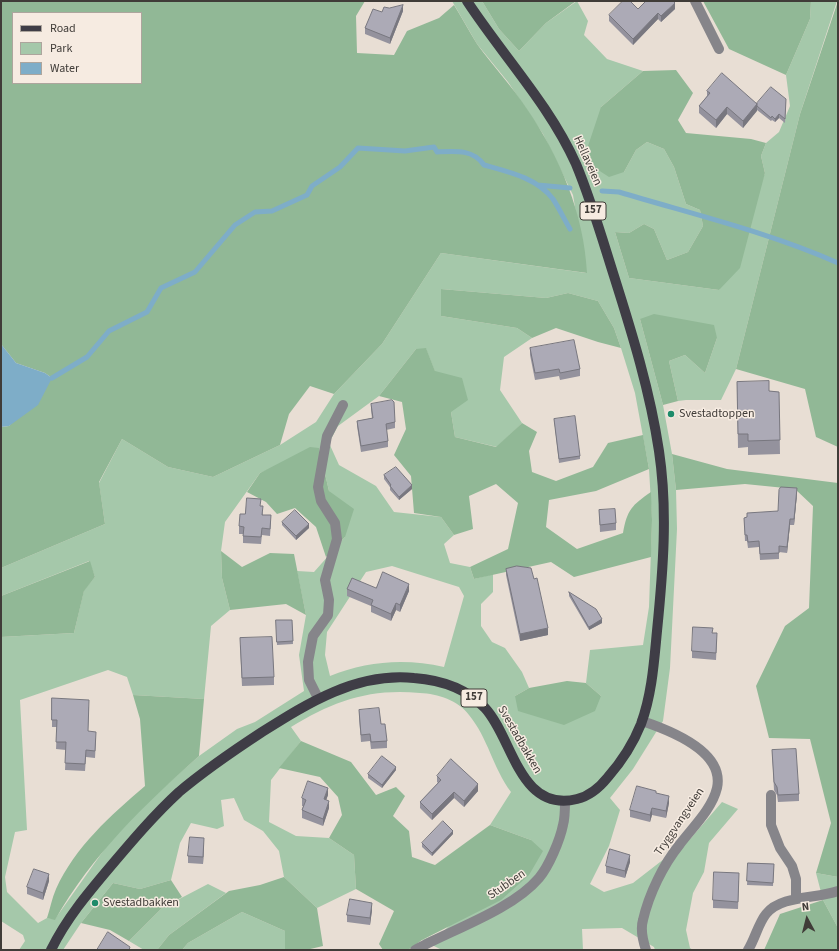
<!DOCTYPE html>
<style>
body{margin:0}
#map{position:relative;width:839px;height:951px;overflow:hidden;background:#e8ded4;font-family:"Source Sans 3",sans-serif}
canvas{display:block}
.frame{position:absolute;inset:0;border:2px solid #403c38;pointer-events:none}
.legend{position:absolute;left:12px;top:12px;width:130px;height:72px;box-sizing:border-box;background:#f6ebe1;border:1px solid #ada59d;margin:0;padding:5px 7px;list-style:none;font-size:12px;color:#403c38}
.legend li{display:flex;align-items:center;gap:8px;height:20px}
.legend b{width:20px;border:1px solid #ada59d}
.north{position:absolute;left:787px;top:899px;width:40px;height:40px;-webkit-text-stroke:3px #f6ebe1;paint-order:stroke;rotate:353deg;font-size:11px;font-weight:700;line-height:16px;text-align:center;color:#403c38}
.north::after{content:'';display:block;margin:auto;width:14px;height:18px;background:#403c38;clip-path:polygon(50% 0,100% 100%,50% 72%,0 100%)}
</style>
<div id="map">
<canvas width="839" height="951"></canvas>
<div class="frame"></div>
<ul class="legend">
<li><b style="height:5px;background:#3f3d46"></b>Road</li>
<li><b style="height:11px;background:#a5c8aa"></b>Park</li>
<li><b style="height:11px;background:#7eadc8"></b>Water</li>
</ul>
<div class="north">N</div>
</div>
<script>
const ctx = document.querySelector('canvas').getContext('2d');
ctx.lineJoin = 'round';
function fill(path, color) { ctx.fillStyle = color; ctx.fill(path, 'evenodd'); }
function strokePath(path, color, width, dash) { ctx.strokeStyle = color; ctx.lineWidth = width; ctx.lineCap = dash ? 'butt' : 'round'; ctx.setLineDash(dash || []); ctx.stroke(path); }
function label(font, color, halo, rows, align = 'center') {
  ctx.font = font + ' "Source Sans 3",sans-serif'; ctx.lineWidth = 3; ctx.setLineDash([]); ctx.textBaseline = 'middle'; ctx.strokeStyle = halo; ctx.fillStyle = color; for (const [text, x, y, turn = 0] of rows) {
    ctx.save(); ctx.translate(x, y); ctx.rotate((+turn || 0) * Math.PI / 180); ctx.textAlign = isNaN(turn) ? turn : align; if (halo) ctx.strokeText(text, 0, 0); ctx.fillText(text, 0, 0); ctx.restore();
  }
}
fill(new Path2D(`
 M452,1H482L499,29L519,51L546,23L577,1L588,21L584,35L607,59L643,71L601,107L624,172L636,150L647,142L664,149L674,167L686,204L700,210L703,226L688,252L667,260L654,229L644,224L629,233L615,232L629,278L719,290L765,173L761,156L766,143L779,132L790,106L786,75L810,19L811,1H837L800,114L736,369L721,400H686L678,401L669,361L685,355L705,373L717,338L640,319L663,405L672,454L676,490L677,529L670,668L663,721L633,769L610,798L620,810L609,846L590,884L604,892L633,883L691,838L722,802L738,809L709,843L704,872L693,893L686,930L690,948L693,950H655L654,947L622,928L582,929L583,950H442L422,940L444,931L531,840L490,825L511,792C493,768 488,738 469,715C458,700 438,694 420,693C370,688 333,701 291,727L301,741L271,780L269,822L296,836L329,838L354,855L356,889L317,908L284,877L279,851L263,831L244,820L234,798L221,800L224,826L217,829L191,823L180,843L171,880L140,889L113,883L81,923L63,950H19L25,941L23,935L1,921V637L74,633L84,590L95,577L89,561L1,596V568L105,524L99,483L122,439L168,467L213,477L280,445L316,422L334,394L382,344L441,253L586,273L573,195L543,134L508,82L477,44ZM441,289L546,298L568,293L598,301L614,328L621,348L635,393L649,469L652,520L649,607L643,645L590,650L586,683L601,696H515L529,688L522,672L505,648L492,642L481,626V604L493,592V574L474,579L470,567L450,563L444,544L454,535L441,517L394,512L376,486L339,465L329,443L338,426L379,396L416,349H426L451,412L455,437L497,447L522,423L500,390L504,357L532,338L517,328L441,316ZM319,448L329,491L345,537L314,572L297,571L306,615L299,655L304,691L255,722L237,729L199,756L146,803L111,840L55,919L47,918L38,923L7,892L5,877L15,832L27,830L20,700L108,670L127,677L133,695L204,699L211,626L230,610L222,578L221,551L225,522L260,473ZM392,566L459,587L464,596L444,667C406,658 366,661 330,676L325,655L327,632L366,572Z
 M816,873L838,877V928L823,900Z
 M208,884L226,893L169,935L157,950H144L129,941L162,908Z
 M242,912L285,931V950H182L188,943Z`), '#a5c8aa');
fill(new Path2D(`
 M1,1H365L356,16L357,53L394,55L407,31L439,18L454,5C462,18 469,31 477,44C493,66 512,86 527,109C560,157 584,214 587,273L441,253L382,344L334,394L310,386L289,414L280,445L213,477L168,467L122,439L99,482L105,524L1,568V427L9,426L52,378L45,373L16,363L1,344ZM13,13H141V83H13Z
 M482,1H576L546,23L519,51L499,29Z
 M703,1H811L810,19L786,75L729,49Z
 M838,1V447L816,437L805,389L736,369L800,114Z
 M676,70L693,93L678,120L686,133L751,139L766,143L761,156L765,173L740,268L719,290L629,278L615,232L629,233L644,224L654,229L667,260L688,252L703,226L700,210L686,204L674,167L664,149L647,142L636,150L624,172L609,177L592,166L588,146L601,107L643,71Z
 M441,289L546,298L568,293L598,301L614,328L621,348L598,342L556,328L532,338L517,328L441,316Z
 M654,314L714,325L717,338L705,373L685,355L669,361L678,401L663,405L640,319Z
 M426,348L435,371L462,378L468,400L451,412L455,437L496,447L522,423L537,432L529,451L532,472L556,481L593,467L608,443L643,435L649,469L596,491L549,500L546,527L577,549L623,533C627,510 632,505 651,492L652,520L651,557L574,577L551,562L474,579L470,567L508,549L518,503L496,484L469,496L473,529L454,535L441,517L414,513L411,476L394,455L406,429L402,402L379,396L416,349Z
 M310,447L319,448L329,491L354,509L345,537L326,557L316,527L295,508L277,514L266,502L247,492L260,473Z
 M672,454L727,469L838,483V877L816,873L831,823L810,739L769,738L756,686L785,626L809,608L813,506L795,489L745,484L676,490Z
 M221,551L242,567L270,553L294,554L306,615L286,604L230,610L222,578Z
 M90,561L95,577L84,591L74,633L1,637V596Z
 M567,681L586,683L601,696L595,711L564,725L518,711L515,696L529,688Z
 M133,695L204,699L199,756C144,805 92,855 55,920L47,918C50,909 52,898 56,889C75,847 111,815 145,786L140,719Z
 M301,741L351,762L376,795L396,787L405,796L393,816L409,831L412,857L435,865L490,825L531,840L543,851L529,875L501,900L422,940L408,950H383L379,944L394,911L356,889L354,855L329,838L342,815L338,797L320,777L279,768Z
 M284,877L317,908L323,946L306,950H285V931L242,912L188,943L182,950H157L169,935L229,891L260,885Z
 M171,880L182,897L162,908L129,941L110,930L81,923L113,883L140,889Z
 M823,900L838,928V950H764L780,914Z`), '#91b896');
fill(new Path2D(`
 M1,344L16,363L45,373L52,378L38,405L9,426L1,427Z`), '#7eadc8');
strokePath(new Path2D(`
 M538,185L570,188
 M602,191L619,192C692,214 768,232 838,263
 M52,378L87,357L109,331L147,312L161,288L195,272L235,225L255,212L272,211L307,195L312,186L340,167L358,148L405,151L434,147L437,152C455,151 473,149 484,165C509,172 537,178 553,199C559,208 564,219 570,229`), '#7eadc8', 5);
strokePath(new Path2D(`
 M695,1L719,49
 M318,698L309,680L308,662L313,636L328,615L329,600L325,580L337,539L335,523L321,501L318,487L327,436L343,405
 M642,721C669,730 725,751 717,788C712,809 693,827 680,844C663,865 649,894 643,920C640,930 643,941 646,950
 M771,795V825L780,848L792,866L796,879V898
 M415,950C451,930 512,910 539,878C549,866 560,840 563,825C565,818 565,809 565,801
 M748,950C755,939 758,924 766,914C781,895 816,899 838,891`), '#86858a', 10);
strokePath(new Path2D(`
 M51,950C66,919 88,893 110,867C132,841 154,815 179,792C205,770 233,751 262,732C308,703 357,672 414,678C441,680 466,688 485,708C513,738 519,813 577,799C590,796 600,787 608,777C622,761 633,744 641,724C652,694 654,662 657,631C663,571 668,511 659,451C650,391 632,333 614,276C602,238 591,200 576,164C549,104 503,56 467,1`), '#3f3d46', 10);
fill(new Path2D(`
 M389,8L403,11L390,44L365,34V28L382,12Z
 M638,9H675L661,22L658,19L633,45L609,21V15Z
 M707,91L757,103L786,99L785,123L779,118L775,122L772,120L771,121L757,110L743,128L727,114L716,128L699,113V106L707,96Z
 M530,348L580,369V376L560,380L559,376L535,380L530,355Z
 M737,382L769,391L779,392L780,454L748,455V447L738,448Z
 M371,404L395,422V428L386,430L388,441V447L361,452L357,426V421L372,418L371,410Z
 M554,419L580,456V459L559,463Z
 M384,475L412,489L399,500L390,490V487L384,479Z
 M797,494L794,525H790L787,553L779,552V559L760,560L759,547L748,548L747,541H745L744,518L778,511Z
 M261,506L263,515L271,522L270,536L262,535L261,544L243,543V534H239V526L245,514Z
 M599,510L616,523V530L600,532Z
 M282,522L309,528L296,540L282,525Z
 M506,569L534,579L548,635L520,641L506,575Z
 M376,588L409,591L400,612L396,610L391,621L371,612V606L347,596V589Z
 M569,592L602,623L589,630L569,596Z
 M276,620H292L293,644L277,645Z
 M713,633L717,640L716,660L692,658V651Z
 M240,645L274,677V685L242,686Z
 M52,698L89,707L88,731L96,739L95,758L86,757L85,771L65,770L66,750L56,749L57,727H52Z
 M359,710L381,724L387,741V748L371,749L370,741L361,742L359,717Z
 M772,750L799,794V801L778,802L777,795L774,790Z
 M396,770L382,788L368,778V774Z
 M437,776L478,791L464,807L454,798L432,820L420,808V802L438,783L437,782Z
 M656,793L669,803L666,818L652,815L650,822L630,817V810Z
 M328,795L326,800L329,808L323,826L302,818V810L303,806H302V798Z
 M453,834L432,856L422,847V843Z
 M204,845L203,864L188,863V856Z
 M630,862L625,878L606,873V866Z
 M748,863L774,864L773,886L747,885Z
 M739,880L738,909L713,908V900Z
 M49,881L43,900L27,894V887Z
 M372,910L370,925L347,922V915Z`), '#94929d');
fill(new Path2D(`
 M675,3V9L661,22V16Z
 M403,5V11L390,44V38Z
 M658,13V19L633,45V39Z
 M757,104V111L743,128V121Z
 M727,107V114L716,128V120Z
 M779,114V118L775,122V119Z
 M412,485V489L399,500V497Z
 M797,488V494L794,525V519Z
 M790,519V525L787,553V547Z
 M309,524V528L296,540V536Z
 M409,584V591L400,612V605Z
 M396,603V610L391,621V614Z
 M602,619V623L589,630V627Z
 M548,628V635L520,641V634Z
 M396,767V770L382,788V785Z
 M478,784V791L464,807V801Z
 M328,788V795L324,806V799Z
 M454,792V798L432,820V814Z
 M669,796V803L666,818V811Z
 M329,801V808L323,826V819Z
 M652,808V815L650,822V815Z
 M453,831V834L432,856V853Z
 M204,838V845L203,864V857Z
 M630,855V862L625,878V871Z
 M49,874V881L43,900V893Z
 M372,903V910L370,925V918Z`), '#78777f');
const building = new Path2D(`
 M623,1H630L638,9L646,1H673L675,3L661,16L658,13L633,39L609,15Z
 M403,5L390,38L365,28L373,9L382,12L384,7L389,8Z
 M722,73L757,104L743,121L727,107L716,120L699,106L710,93L707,91Z
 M771,87L786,99L785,119L779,114L775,119L772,116L771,118L757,106V103Z
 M574,340L580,369L560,373L559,369L535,373L530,348Z
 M769,381V391L779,392L780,440L748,441V434H738L737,382Z
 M392,400L394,402L395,422L386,424L388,441L361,446L357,421L373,418L371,404Z
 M575,416L580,456L559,459L554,419Z
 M396,467L412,485L399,497L390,486L391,485L384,475Z
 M781,487L797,488L794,519H790L787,547L779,546V553L760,554L759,541L748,542L747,535H745L744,518L747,517V513L778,511L779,490Z
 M247,498L261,499L260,506H263L262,515H271L270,529L262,528L261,537L243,536L244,527L239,526L240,514H245Z
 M615,509L616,523L600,525L599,510Z
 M295,510L309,524L296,536L282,522Z
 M517,566L531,568L534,579L537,578L548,628L520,634L506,569Z
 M383,572L409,584L400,605L396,603L391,614L371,605L373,600L347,589L352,578L376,588Z
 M569,592L596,609L602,619L589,627Z
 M276,620H292L293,641L277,642Z
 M693,627L713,628L712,633H717L716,653L692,651Z
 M272,637L274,677L242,678L240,638Z
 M52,698L89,700L88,731L96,732L95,751L86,750L85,764L65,763L66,742H56L57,720H52Z
 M379,708L381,724H385L387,741L371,742L370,734L361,735L359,710Z
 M796,749L799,794L778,795L777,787L774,782L772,750Z
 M382,756L396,767L382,785L368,774Z
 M451,759L478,784L464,801L454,792L432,814L420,802L441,780L437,776Z
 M308,781L328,788L324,799L329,801L323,819L302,810L306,800L302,798Z
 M637,786L656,791V793L669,796L666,811L652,808L650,815L630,810Z
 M443,821L453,831L432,853L422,843Z
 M190,837L204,838L203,857L188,856Z
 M610,849L630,855L625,871L606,866Z
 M748,863L774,864L773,883L747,881Z
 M34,869L49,874L43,893L27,887Z
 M714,872L739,873L738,902L713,900Z
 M350,899L372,903L370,918L347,915Z
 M108,932L130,947L129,950H97Z`);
fill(building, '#acaab6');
strokePath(building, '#78777f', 1);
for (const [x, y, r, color] of [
 [671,414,4,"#1e8b6a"],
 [95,903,4,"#1e8b6a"]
]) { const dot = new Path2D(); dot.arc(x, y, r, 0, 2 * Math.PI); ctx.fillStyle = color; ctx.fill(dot); strokePath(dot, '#f6ebe1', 1.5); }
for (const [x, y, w] of [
 [593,211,26],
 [474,698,26]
]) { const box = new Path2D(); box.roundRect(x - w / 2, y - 9, w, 18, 3); ctx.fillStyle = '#f6ebe1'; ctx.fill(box); strokePath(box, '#403c38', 1); }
label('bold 11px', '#403c38', null, [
 ["157",593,211],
 ["157",474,698]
]);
label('12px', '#403c38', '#f6ebe1', [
 ["Hellaveien",587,161,66],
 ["Svestadbakken",519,740,60],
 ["Tryggvangveien",680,822,-56],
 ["Stubben",507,885,-35]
]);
label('12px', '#403c38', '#f6ebe1', [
 ["Svestadtoppen",679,414],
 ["Svestadbakken",103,903]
], 'left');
</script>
